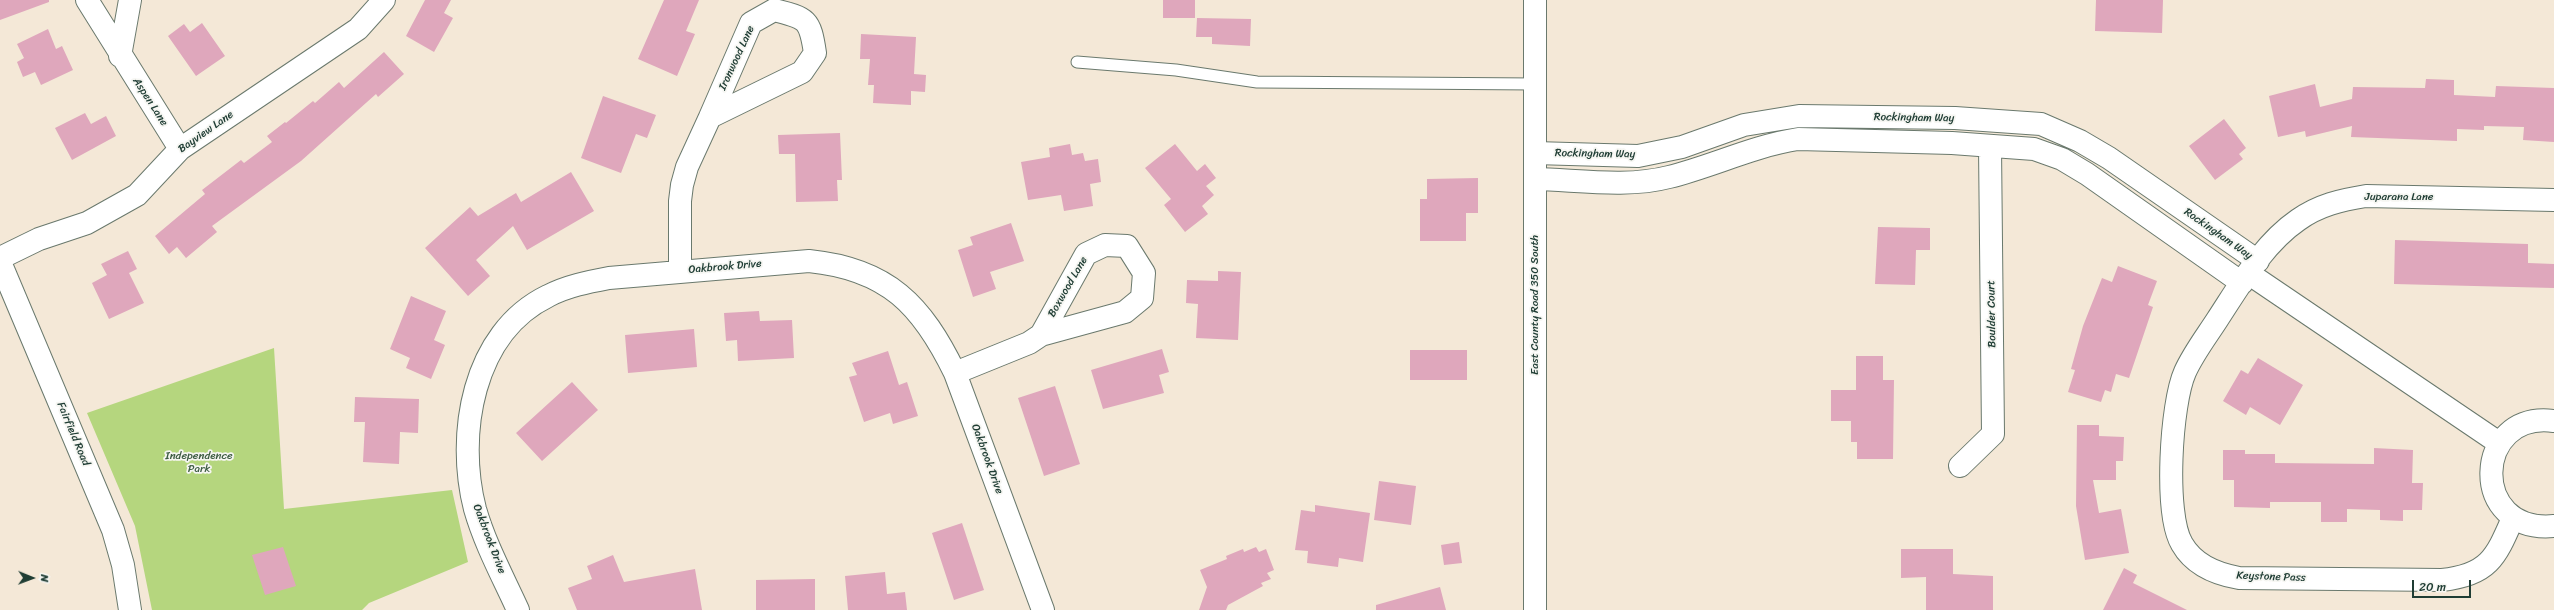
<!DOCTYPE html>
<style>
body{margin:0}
#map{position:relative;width:2554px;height:610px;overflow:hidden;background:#f4e8d7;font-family:Sriracha,sans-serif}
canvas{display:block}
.north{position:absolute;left:12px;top:558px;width:40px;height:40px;-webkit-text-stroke:3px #f6f6f2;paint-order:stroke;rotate:91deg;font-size:11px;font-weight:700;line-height:16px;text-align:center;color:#1f3d34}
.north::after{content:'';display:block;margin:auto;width:14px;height:18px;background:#1f3d34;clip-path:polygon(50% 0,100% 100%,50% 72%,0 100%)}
.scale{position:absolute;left:2412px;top:580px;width:59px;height:18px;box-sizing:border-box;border:2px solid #1f3d34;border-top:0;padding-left:5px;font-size:12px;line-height:14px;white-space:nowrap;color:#1f3d34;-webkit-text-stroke:3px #f6f6f2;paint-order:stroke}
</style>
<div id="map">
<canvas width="2554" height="610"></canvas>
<div class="north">N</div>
<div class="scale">20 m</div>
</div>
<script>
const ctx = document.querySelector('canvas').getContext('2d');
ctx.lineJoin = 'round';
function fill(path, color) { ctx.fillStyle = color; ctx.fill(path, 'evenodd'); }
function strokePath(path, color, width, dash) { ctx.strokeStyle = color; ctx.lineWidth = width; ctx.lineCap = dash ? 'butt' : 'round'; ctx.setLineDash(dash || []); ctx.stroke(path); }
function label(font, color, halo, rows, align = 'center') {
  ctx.font = font + ' Sriracha,sans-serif'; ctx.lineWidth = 3.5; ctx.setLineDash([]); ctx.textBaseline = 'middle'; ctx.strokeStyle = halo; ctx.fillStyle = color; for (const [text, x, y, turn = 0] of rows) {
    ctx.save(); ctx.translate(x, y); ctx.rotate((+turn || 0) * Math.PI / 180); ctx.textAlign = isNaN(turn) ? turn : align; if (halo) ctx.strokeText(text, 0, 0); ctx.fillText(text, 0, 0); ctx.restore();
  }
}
fill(new Path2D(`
 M274,348L284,509L452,490L468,562L369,603L362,610H152L135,526L87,413Z`), '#b5d67e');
fill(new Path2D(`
 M0,0H49V2L0,20Z
 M425,0H451L444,13L453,18L434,52L406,36Z
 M664,0H699L686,31L695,34L677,76L638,59Z
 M1163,0H1195V18H1163Z
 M2096,0H2163L2162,33L2095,31Z
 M1197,18L1251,19L1250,46L1212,44V37H1196Z
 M202,23L225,56L196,76L168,36L184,24L190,32Z
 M48,29L56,49L62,46L73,70L41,85L35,72L23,77L17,62L24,58L17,44Z
 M861,34L916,37L914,74L926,75L925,92L911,91V105L873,103L874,85H868L870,59H860Z
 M384,52L404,74L378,97L376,94L301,161L212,226L217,232L186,258L177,247L169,254L155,236L205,194L202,190L241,160L244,163L272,142L267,136L285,122L286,123L313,101L315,103L339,82L344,88Z
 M2426,79L2454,80V95L2495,97L2496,86L2554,88V142L2523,140L2524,127L2484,126V130L2457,129V141L2351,137L2352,126L2306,137L2305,131L2278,137L2269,96L2315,84L2320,107L2352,99L2353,87L2425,88Z
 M603,96L656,115L647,138L636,134L621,173L581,158Z
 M85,113L91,124L106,116L116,136L72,160L55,128Z
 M2224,119L2246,148L2239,154L2243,159L2215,180L2189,146Z
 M840,133L842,180H837L838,201L796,202L795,154H779L778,135Z
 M1070,144L1072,155L1083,153L1085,161L1098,159L1101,182L1090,184L1093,206L1064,211L1061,195L1028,200L1021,162L1050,157L1049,148Z
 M1175,144L1197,171L1205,164L1216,178L1206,186L1214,195L1202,206L1208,214L1185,232L1164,205L1171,199L1145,168Z
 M571,172L594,211L527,250L513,226L476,260L490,276L468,296L425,248L470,207L478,216L516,193L521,202Z
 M1478,178V213H1466V241H1420V199H1427V179Z
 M1011,223L1024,261L990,272L996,289L973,297L958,250L973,245L970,237Z
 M1878,227L1930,228V250H1916L1915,285L1875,284Z
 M2395,240L2528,244V263L2554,264V288L2394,284Z
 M128,251L137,269L129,273L144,303L109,319L92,283L107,275L101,264Z
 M2118,266L2157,281L2148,305L2153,307L2129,378L2116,374L2111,392L2105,390L2101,402L2068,392L2075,370L2071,369L2083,326L2102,278L2112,282Z
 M1218,271L1241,272L1238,340L1196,338L1198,304L1186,303L1187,280L1218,281Z
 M411,296L446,311L434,340L445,345L431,379L406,368L410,358L390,349Z
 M759,311L760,321L792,320L794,358L738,361L737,340L726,341L724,313Z
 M694,329L697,367L628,373L625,335Z
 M1162,349L1169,372L1159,375L1164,393L1103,409L1091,370Z
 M1410,350H1467V380H1410Z
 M888,351L899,385L907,382L918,416L893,424L890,413L864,422L849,377L857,375L852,363Z
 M1856,356H1883V380H1894L1893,459H1857V442H1851V421H1831V390H1856Z
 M2258,358L2303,385L2280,425L2250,407L2246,415L2223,401L2241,370L2248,374Z
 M572,382L598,410L542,461L516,433Z
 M1055,386L1080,464L1044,476L1018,398Z
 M355,397L419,399L418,433L400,432L399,464L363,462L365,422H354Z
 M2077,425H2099V436L2124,437L2123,461H2116V480H2093L2099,513L2121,509L2129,553L2085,560L2076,506Z
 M2374,448L2413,450L2412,483H2423L2422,510H2403V521L2380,520V510L2347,509V522H2321V502H2270V508L2234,507V480H2223V450H2245V454H2275V463L2374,464Z
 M1379,481L1416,486L1411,525L1374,520Z
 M1315,505L1370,513L1363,562L1339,558L1338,567L1307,563L1308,551L1295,550L1301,510L1315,512Z
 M962,523L984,590L954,600L932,533Z
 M1459,542L1462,563L1444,565L1441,545Z
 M283,547L296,586L265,595L252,555Z
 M1256,547L1259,552L1266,549L1274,570L1267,573L1271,579L1261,583L1263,586L1228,605L1226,610H1199L1207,587L1200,570L1227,559L1226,556L1243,549L1244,552Z
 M1901,549H1953V574L1993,576V610H1926V577L1901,578Z
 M613,555L624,582L695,569L702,610H577L568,588L592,579L587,566Z
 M2124,568L2137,575L2133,583L2187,610H2103Z
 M885,572L887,594L905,592L907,610H848L845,576Z
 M815,579V610H756V580Z
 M1440,587L1446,610H1376V605Z`), '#dfa7bc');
const service = new Path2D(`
 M1077,62L1176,70L1257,82L1535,84`);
const minor = new Path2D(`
 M87,0L180,149
 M120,56L130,0
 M1535,153L1638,156L1682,147L1744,125L1799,116L1955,118L2041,124L2080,141L2109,158L2258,261
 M1535,179C1578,180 1627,188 1669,177C1713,166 1753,146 1798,139L1952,143L2034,149L2062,159L2087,174L2242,283
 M0,258L39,239L87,223L137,195L180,149L358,29L384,0
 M0,262L113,530L123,565L130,610
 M680,271V201L682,185L687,167L710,117L802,72L815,53C810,19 807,18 774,10L751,23L710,117
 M2248,273L2499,443
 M955,373L1029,343L1041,335L1125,312L1142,298L1144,273L1127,246L1105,245L1086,254L1041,335
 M2554,421C2473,410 2468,534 2554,526
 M1960,466L1993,434L1990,147
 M2513,518C2496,557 2489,575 2442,580L2239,578C2216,574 2194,565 2182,544C2164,514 2171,403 2185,372C2193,354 2206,337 2217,320C2240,285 2263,244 2298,220C2319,205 2341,200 2366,196L2554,200
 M518,610C503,577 485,544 475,509C456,435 472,333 548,296C567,286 588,282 609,278L809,261C888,269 922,305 955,373L1043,610`);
const tertiary = new Path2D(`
 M1535,610V0`);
strokePath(service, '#6a796d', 13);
strokePath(minor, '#6a796d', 24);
strokePath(tertiary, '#6a796d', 24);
strokePath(service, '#fff', 11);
strokePath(minor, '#fff', 22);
strokePath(tertiary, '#fff', 22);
label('11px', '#1f3d34', '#f6f6f2', [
 ["Ironwood Lane",737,58,-65],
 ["Aspen Lane",150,102,57],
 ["Rockingham Way",1914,118,1],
 ["Bayview Lane",206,132,-35],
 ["Rockingham Way",1595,154,1],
 ["Juparana Lane",2399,197],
 ["Rockingham Way",2218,234,35],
 ["Oakbrook Drive",725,267,-5],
 ["Boxwood Lane",1068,287,-60],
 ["East County Road 350 South",1535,305,-90],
 ["Boulder Court",1992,314,-91],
 ["Fairfield Road",73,434,67],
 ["Oakbrook Drive",987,459,70],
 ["Oakbrook Drive",489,539,69],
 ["Keystone Pass",2271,577,2]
]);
label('11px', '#3d5c43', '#f6f6f2', [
 ["Independence",199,456],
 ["Park",199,469]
]);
</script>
